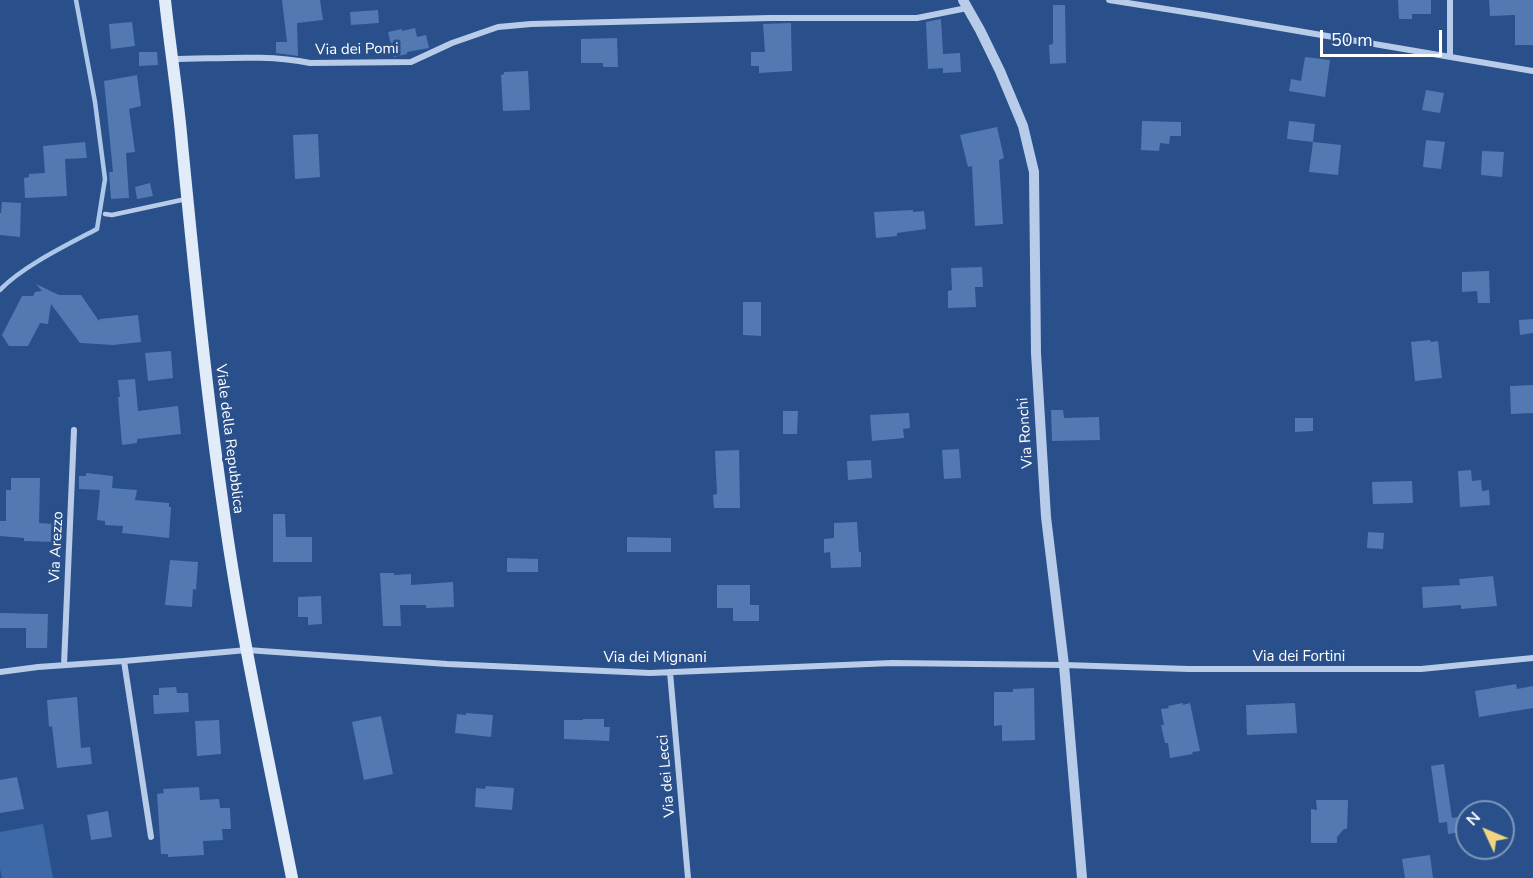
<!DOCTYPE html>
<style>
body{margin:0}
#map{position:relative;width:1533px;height:878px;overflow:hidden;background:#29508b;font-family:"Nunito Sans",sans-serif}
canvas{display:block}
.north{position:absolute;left:1455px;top:800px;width:60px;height:60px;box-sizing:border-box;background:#29508b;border:2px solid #7f96b9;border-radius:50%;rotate:314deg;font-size:16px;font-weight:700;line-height:24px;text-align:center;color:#fff}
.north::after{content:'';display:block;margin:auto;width:21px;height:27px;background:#f0d47f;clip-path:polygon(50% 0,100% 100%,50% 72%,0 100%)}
.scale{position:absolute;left:1320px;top:30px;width:122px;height:27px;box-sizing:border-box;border:3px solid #fff;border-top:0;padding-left:8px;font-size:18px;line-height:21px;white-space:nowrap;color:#fff;-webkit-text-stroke:4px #29508b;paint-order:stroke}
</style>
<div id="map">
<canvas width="1533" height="878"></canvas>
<div class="north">N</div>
<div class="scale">50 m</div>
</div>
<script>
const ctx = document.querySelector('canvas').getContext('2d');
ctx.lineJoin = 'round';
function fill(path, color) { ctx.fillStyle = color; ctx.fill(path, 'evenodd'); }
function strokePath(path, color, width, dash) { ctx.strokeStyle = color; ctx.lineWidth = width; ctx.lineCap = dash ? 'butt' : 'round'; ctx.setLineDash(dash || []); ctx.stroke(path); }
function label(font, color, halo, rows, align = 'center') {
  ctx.font = font + ' "Nunito Sans",sans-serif'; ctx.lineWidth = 6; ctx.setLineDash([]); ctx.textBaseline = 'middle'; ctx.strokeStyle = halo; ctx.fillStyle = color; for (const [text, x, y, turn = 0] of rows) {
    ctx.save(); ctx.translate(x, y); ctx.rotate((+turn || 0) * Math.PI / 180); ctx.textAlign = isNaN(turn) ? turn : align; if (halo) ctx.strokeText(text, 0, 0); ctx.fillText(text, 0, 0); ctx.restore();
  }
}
fill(new Path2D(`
 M43,824L53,878H2L0,869V832Z`), '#3e69a7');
strokePath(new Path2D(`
 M0,290C23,266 67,245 97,229L105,179L95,102L76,0`), '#adc7e9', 4.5);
fill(new Path2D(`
 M282,0H320L323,20L297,23L298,56L276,53V42H287Z
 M1398,0H1431V14H1412V19H1399Z
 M1489,0H1533V45H1515V15L1490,16Z
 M1053,5H1065L1066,63L1050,64L1049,45L1053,44Z
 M378,10L379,23L351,25L350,12Z
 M941,19L943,54L960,53L961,72L943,73V68L928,69L926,22Z
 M132,22L135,46L111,49L109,24Z
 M791,23L792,71L759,73V66H751V52H765L763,24Z
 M415,28L417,37L426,35L429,48L407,52V54L394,57L388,32L402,29V31Z
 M617,38L618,67H603V63H581V39Z
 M139,52H157L158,65L139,66Z
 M1305,57L1330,60L1325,97L1289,91L1291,79L1301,81Z
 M528,71L530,110L503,111L501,75L504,74V72Z
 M137,75L141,106L129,109L135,152L126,153L129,198L111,199L109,172H113L104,81Z
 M1426,90L1444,93L1440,113L1422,110Z
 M1142,121L1181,122V136H1170L1169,144L1160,143L1159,151L1141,150Z
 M1289,121L1315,124L1313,142L1287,139Z
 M997,127L1004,158L999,160L1003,224L975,226L972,166L968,167L960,135Z
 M318,134L320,177L295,179L293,135Z
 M1426,140L1445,142L1441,169L1423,167Z
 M85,142L87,158L65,159L67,196L25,198L24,178L29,177V174L45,173L43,146Z
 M1313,142L1341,145L1338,175L1309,172Z
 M1482,151L1504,152L1502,177L1481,175Z
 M150,183L153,196L137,199L135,187Z
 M2,202L21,203L20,237L0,235V213H1Z
 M913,210V212L924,211L926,229L897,233V236L876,238L874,212Z
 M982,267L983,287H975L976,307L948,308V291L952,290L951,268Z
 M1489,271L1490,303H1478L1477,291L1462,292V272Z
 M36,284L59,295H81L99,321L100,319L138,315L141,342L113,345L80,343L51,304L48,324L40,323L28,346H9L2,335L22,296H33L35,292L42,291Z
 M743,302H761V336L743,335Z
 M1533,319V333L1520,335L1519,320Z
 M1430,340L1431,342L1438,341L1442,378L1415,381L1411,342Z
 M171,351L173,378L148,381L145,353Z
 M135,379L138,411L178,406L181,434L137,439V443L122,445L118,397H120L118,380Z
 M1533,385V413L1511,414L1510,386Z
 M1051,410H1063L1064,418L1099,417L1100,440L1052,441Z
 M783,411H798L797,434H783Z
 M909,413L910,428L903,429L904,438L872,441L870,415Z
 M1295,418H1313V431L1295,432Z
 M959,449L961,478L944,479L942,450Z
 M739,450L740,508H714L713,495L717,494L715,451Z
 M871,460L872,478L848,480L847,461Z
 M1471,470L1472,481L1481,480L1482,491L1489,490L1490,505L1460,507L1458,471Z
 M86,473L113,476L112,488L137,490L135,500L169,503V507H171L169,538L122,533L123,526L105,525V521L97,520L100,490L79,489V476H86Z
 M11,478H40L39,523L53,524V542L24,541V538L0,536V521H6V490H11Z
 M1412,481L1413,503L1373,504L1372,482Z
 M273,514H285L286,537H312V562H273Z
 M857,522L859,552H861V567L831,568L830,552L824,553V539L834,538V523Z
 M1368,532L1384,533L1383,549L1367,548Z
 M627,537L671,538V552H627Z
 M507,558L538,559V572H507Z
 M170,560L198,562L196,590L193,589L192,607L165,605Z
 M380,573H394V575L411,574V585L453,582L454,607L426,608V605H400L401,626H383Z
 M1493,576L1497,606L1461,609V605L1423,608L1422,587L1460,585L1459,579Z
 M717,585H750V605H759V621H733V608H717Z
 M321,596L322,624L308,625V617H298V597Z
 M0,613L48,614L47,648H26V628H0Z
 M1516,684L1517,689L1533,686V708L1479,717L1475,691Z
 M176,687L177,693H188L189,712L154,714L153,695H159V688Z
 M1034,688L1035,740L1002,741V725L994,726V692H1013V689Z
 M77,697L81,748L90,747L92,764L57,768L52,726L49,727L47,700Z
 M1183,703V705L1190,703L1200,751L1192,752L1193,754L1170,758L1168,743H1165L1161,725H1164L1161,709L1169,708L1168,706Z
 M1295,703L1297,733L1247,735L1246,705Z
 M466,713L493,715L491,737L455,733L457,714L466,715Z
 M381,716L393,774L364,780L352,722Z
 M583,719H604V727H610L609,741L564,739V720H583Z
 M219,720L221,754L197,756L195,721Z
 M1444,764L1452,818L1465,816L1467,831L1448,834L1447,822L1439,823L1431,766Z
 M17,777L24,809L0,813V780Z
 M486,786L514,788L512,810L475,807L476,788L485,789Z
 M199,787L200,800L219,799L220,808H230L231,829H222L223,840L203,841L204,855L168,857V854H161L157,794L164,793L163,789Z
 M1316,800H1348L1347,829H1344L1337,837V843H1311V809L1317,810Z
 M108,811L112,837L91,840L87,815Z
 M1430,855L1433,878H1405L1402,859Z`), '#5279b2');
strokePath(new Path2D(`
 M105,214L112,215L186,199`), '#b8cce9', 4.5);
strokePath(new Path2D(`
 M1109,0L1210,16L1533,71
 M1450,57V0
 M172,59C216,59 267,54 310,63L411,62L452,43L498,27L531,24L770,18H917L967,8
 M124,661L151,837
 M64,665L74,430
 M0,672L38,667L124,661L247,650L447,664L650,673L892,663L1064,665L1189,669H1421L1533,658
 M670,672L688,878`), '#b8cce9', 6);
strokePath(new Path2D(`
 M963,0L980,30L1000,71L1023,126L1034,172L1036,353L1046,517L1064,665L1082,878`), '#b8cce9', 10);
strokePath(new Path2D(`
 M165,0C170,48 178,96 182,144C194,267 206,390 224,513C241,635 268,757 292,878`), '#e2ebf8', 12);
label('15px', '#fff', '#29508b', [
 ["Via dei Pomi",357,50,-1],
 ["Via Ronchi",1026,433,-94],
 ["Viale della Repubblica",229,439,83],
 ["Via Arezzo",57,547,-87],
 ["Via dei Fortini",1299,657],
 ["Via dei Mignani",655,658],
 ["Via dei Lecci",667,776,-95]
]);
</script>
